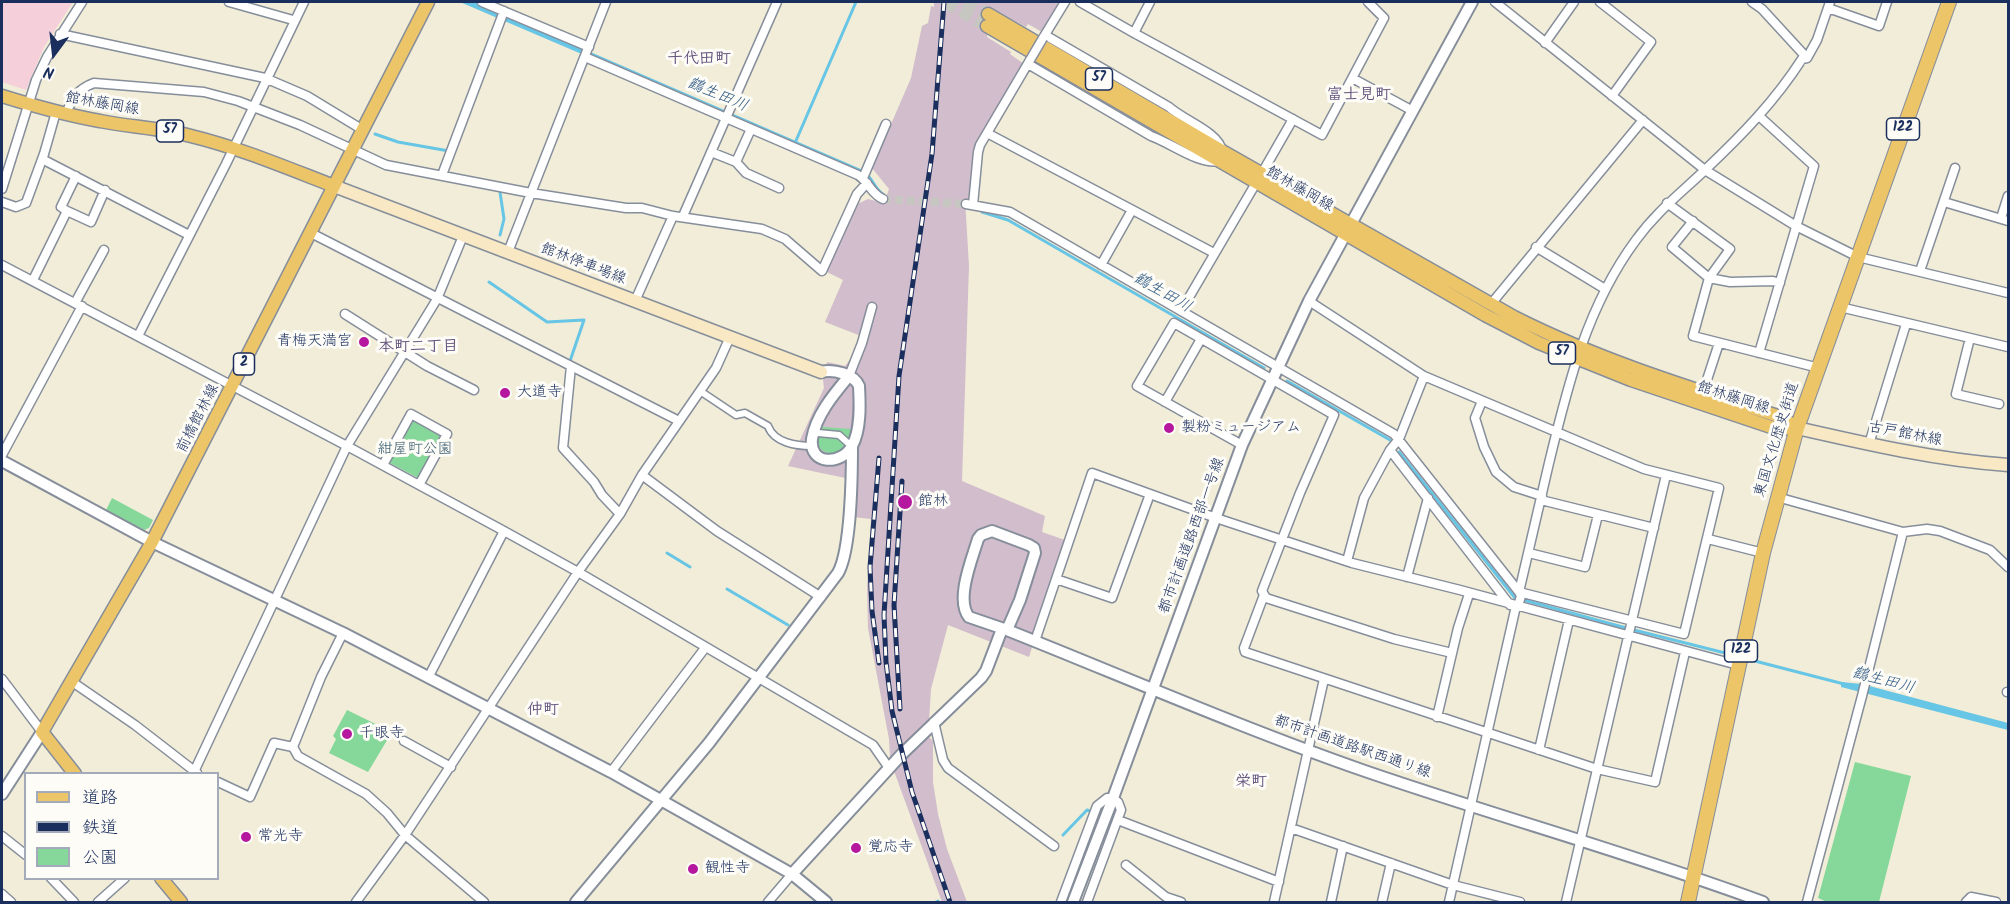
<!DOCTYPE html>
<meta charset="utf-8">
<style>
body{margin:0}
#map{position:relative;width:2010px;height:904px;overflow:hidden;background:#f1edd8;font-family:Kalam,"Klee One",sans-serif}
canvas{display:block}
.frame{position:absolute;inset:0;border:3px solid #1b2f5e;pointer-events:none}
.legend{position:absolute;left:24px;top:772px;width:195px;height:108px;box-sizing:border-box;background:#fdfcf7;border:2px solid #a3aaba;margin:0;padding:8px 10px;list-style:none;font-size:18px;color:#1b2f5e}
.legend li{display:flex;align-items:center;gap:12px;height:30px}
.legend b{width:30px;border:2px solid #a3aaba}
.north{position:absolute;left:24px;top:24px;width:60px;height:60px;-webkit-text-stroke:4px #fdfcf7;paint-order:stroke;rotate:195deg;font-size:16px;font-weight:700;line-height:24px;text-align:center;color:#1b2f5e}
.north::after{content:'';display:block;margin:auto;width:21px;height:27px;background:#1b2f5e;clip-path:polygon(50% 0,100% 100%,50% 72%,0 100%)}
</style>
<div id="map">
<canvas width="2010" height="904"></canvas>
<div class="frame"></div>
<ul class="legend">
<li><b style="height:8px;background:#edc569"></b>道路</li>
<li><b style="height:8px;background:#1b2f5e"></b>鉄道</li>
<li><b style="height:16px;background:#85d899"></b>公園</li>
</ul>
<div class="north">N</div>
</div>
<script>
const ctx = document.querySelector('canvas').getContext('2d');
ctx.lineJoin = 'round';
function fill(path, color) { ctx.fillStyle = color; ctx.fill(path, 'evenodd'); }
function strokePath(path, color, width, dash) { ctx.strokeStyle = color; ctx.lineWidth = width; ctx.lineCap = dash ? 'butt' : 'round'; ctx.setLineDash(dash || []); ctx.stroke(path); }
function label(font, color, halo, rows, align = 'center') {
  ctx.font = font + ' Kalam,"Klee One",sans-serif'; ctx.lineWidth = 6; ctx.setLineDash([]); ctx.textBaseline = 'middle'; ctx.strokeStyle = halo; ctx.fillStyle = color; for (const [text, x, y, turn = 0] of rows) {
    ctx.save(); ctx.translate(x, y); ctx.rotate((+turn || 0) * Math.PI / 180); ctx.textAlign = isNaN(turn) ? turn : align; if (halo) ctx.strokeText(text, 0, 0); ctx.fillText(text, 0, 0); ctx.restore();
  }
}
fill(new Path2D(`
 M2,2H73L44,47L26,90L2,82Z`), '#f5cfda');
fill(new Path2D(`
 M934,2H1057V8L1042,32L1028,24L1026,27L989,7L987,37L1011,52L1010,54L1024,64L977,146L970,199H965L969,266L962,481L1045,516L1042,532L1065,540L1029,657L948,625L931,689L929,721L892,757H890L889,739L868,628L867,587L871,519L853,517L855,480L788,466L824,388L823,380L827,362L845,366L854,354L861,336L825,322L843,280L827,272L853,206L868,199L884,203L889,189L872,168L911,78L922,26L928,23L931,6L934,7Z
 M928,736L933,741V782L938,814L947,849L967,902H942L894,771Z`), '#d1bdcb');
fill(new Path2D(`
 M411,419L444,435L420,479L388,462Z
 M822,424V427L851,429L849,444L839,454C816,454 814,443 822,424Z
 M112,498L153,520L149,528L144,530L106,510Z
 M347,710L392,732L368,772L329,753L336,739L333,736Z
 M1855,762L1911,776L1879,902H1827L1818,898Z`), '#85d899');
fill(new Path2D(`
 M460,2H475L863,170C874,176 875,187 885,194L884,197C873,192 870,179 860,173Z
 M1841,682L1862,684L2008,723V730L1841,687Z`), '#67c5e5');
strokePath(new Path2D(`
 M375,134L398,142L449,151
 M795,143L856,2
 M982,212L1008,220L1264,368
 M500,235L504,219L500,192
 M489,282L547,322L584,320L570,361
 M1287,381L1390,440
 M1399,452L1515,598
 M667,553L690,567
 M727,589L788,625
 M1524,600L1626,628
 M1634,630L1729,654
 M1751,660L1844,684
 M1063,835L1087,810L1090,811
 M936,902L938,901V902`), '#67c5e5', 3);
strokePath(new Path2D(`
 M883,199L966,204`), '#c6c7c0', 8, [8, 4]);
strokePath(new Path2D(`
 M945,2L987,26
 M965,2L988,14`), '#c6c7c0', 12, [12, 6]);
const pedestrian = new Path2D(`
 M700,391L736,415L745,413L768,426C774,443 797,446 812,446
 M818,433L839,435L849,444`);
const minor = new Path2D(`
 M229,2L293,20
 M482,2L589,47
 M1080,2L1134,33L1322,135L1384,18L1368,2
 M1495,2L1705,170L1796,226L1858,257L2008,293
 M1600,2L1651,42L1612,96
 M1752,2L1762,9L1807,58
 M1828,8L1879,26L1887,2
 M1134,33L1150,2
 M60,34L265,78L307,96L363,130
 M1045,35L1169,107C1183,120 1219,132 1222,151
 M1043,38L1065,2
 M1545,43L1574,2
 M585,57L858,175C869,182 871,194 883,199
 M1028,64L1151,136C1171,143 1199,165 1219,161
 M1354,79L1413,111
 M66,114C72,98 78,89 94,83L204,92L238,101L300,125L386,165L531,193L626,208H642L673,216L762,229L785,239L822,271L857,194L867,183
 M987,133L1214,253
 M711,152L736,162L746,173L779,188
 M42,159L189,235
 M736,162L751,129
 M1262,173L1293,119
 M442,175L504,11
 M863,178L886,124
 M2,189L36,80L47,57L82,2
 M2,202L16,207L26,203L44,154L56,112
 M1944,202L2008,221
 M1667,203L1730,249L1709,278L1693,336L1819,368
 M966,204L1010,212L1394,434L1519,592L1684,634L1719,488L1644,469L1424,376L1309,301
 M973,205L978,152L980,145L1030,60
 M67,211L61,207L76,176
 M683,216L777,2
 M2001,218L2008,196
 M1693,221L1672,247L1709,278L1730,282L1773,281L1780,283
 M311,233L571,366L563,448L594,482L602,495L620,514
 M1536,247L1605,289
 M508,252L606,2
 M2,265L347,446L504,531L578,572L873,745L889,768
 M1101,265L1132,210
 M1920,271L1955,168
 M33,280L67,211L91,222L105,190
 M635,301L673,216
 M75,303L104,250
 M1491,304L1643,120
 M1840,307L2008,347
 M1181,311L1256,183
 M345,314L427,366L474,390
 M138,336L226,164L304,2
 M1970,338L1956,394L1999,404
 M1759,353L1814,166L1759,116
 M571,366L679,421
 M849,376L862,343L872,307
 M1424,376L1399,439L1390,450L1510,605
 M1703,392L1719,343
 M1482,401L1475,418L1484,447L1496,472L1514,487L1542,496
 M1165,402L1201,339
 M1869,444L1906,324
 M1242,445L1137,386L1174,323L1334,415L1300,493L1262,591L1266,598L1394,639L1452,653
 M2,455L82,306
 M383,465L411,414L447,434L419,485
 M642,475L717,531L821,597
 M1777,497L1903,532L1927,529L1940,531L1990,550L2008,567
 M1541,500L1654,528
 M1708,539L1763,553
 M1529,553L1585,567L1598,515
 M1347,561L1364,498L1390,450
 M1407,577L1428,498
 M1056,579L1112,598L1150,494
 M1264,595L1244,648L1245,652L1597,769L1655,782L1685,652
 M1518,606L1521,596L1519,592C1529,549 1539,506 1549,463C1568,384 1587,306 1636,240C1657,211 1681,193 1706,169C1742,135 1775,101 1802,59L1807,58L1817,40L1830,2
 M343,633L321,677L293,747L298,756L366,794L387,813L405,835L484,902
 M1035,641L1092,473L1216,518L1352,563L1460,590L1738,665
 M428,678L504,531
 M2,679L42,732
 M71,681L135,725L197,773
 M2007,692H2008
 M1437,717L1458,628L1469,594
 M934,722L943,760L948,768L1054,846
 M404,741L451,767
 M1539,750L1569,620
 M611,772L705,648
 M193,774L347,446L437,299L463,236
 M218,782L250,797L274,743L293,747
 M1118,820L1279,882
 M1291,828L1453,885L1520,902
 M2,836L26,855
 M1126,865L1166,897L1181,902
 M51,878L74,902
 M2,894L11,902
 M98,902L125,878
 M356,902L405,835L578,572L620,514L642,475L716,368L730,337
 M768,902L792,874
 M1061,902L1097,806L1107,798H1113L1118,802L1121,810L1087,902
 M1274,902L1324,679
 M1331,902L1343,846
 M1382,902L1391,863
 M1449,902L1516,606
 M1566,902L1666,475
 M1807,902L1862,696L1903,532
 M1966,902L1971,897L1996,902`);
const tertiary = new Path2D(`
 M821,372C834,369 854,374 859,386C860,404 861,430 852,446C842,465 809,466 812,439C816,415 834,394 849,376
 M2,461L152,542L343,633L611,772L792,874L826,902
 M1007,630L1020,600L1035,553L1034,548L1029,545L992,531L981,535L978,539C972,559 955,600 969,617L1007,630C1125,677 1242,728 1362,770C1495,816 1631,853 1763,902
 M2,794L42,732
 M792,874L902,754L981,678L986,671L1002,629
 M576,902L709,743L838,573C851,550 852,474 852,446
 M1073,902L1113,798L1242,445L1309,301L1472,2`);
const secondary = new Path2D(`
 M334,186L821,372
 M1797,428C1867,444 1937,460 2008,465`);
const primary = new Path2D(`
 M988,14L1222,151L1514,317C1599,360 1690,388 1781,417L1797,428
 M987,26L1485,315L1539,343L1631,380L1777,429L1797,428
 M2,96C34,106 66,115 100,121C130,127 161,128 191,136C240,148 287,168 334,186
 M75,774L42,732L152,542L428,2
 M161,878L181,902`);
const trunk = new Path2D(`
 M1688,902L1763,553L1797,428L1949,2`);
strokePath(pedestrian, '#868e9b', 9);
strokePath(minor, '#868e9b', 11);
strokePath(tertiary, '#868e9b', 14);
strokePath(secondary, '#868e9b', 15);
strokePath(primary, '#868e9b', 15);
strokePath(trunk, '#868e9b', 16);
strokePath(pedestrian, '#fff', 6);
strokePath(minor, '#fff', 8);
strokePath(tertiary, '#fff', 10);
strokePath(secondary, '#f8e8c3', 12);
strokePath(primary, '#edc569', 12);
strokePath(trunk, '#edc569', 14);
const rail = new Path2D(`
 M944,2L932,154L899,376L884,615L886,662L892,711L912,792L950,902
 M879,663L872,611L870,567L879,458
 M900,709L894,605L902,481`);
strokePath(rail, '#1b2f5e', 5);
strokePath(rail, '#fdfcf7', 3, [9]);
const minorBridge = new Path2D(`
 M1030,60L1043,38`);
strokePath(minorBridge, '#868e9b', 11, []);
strokePath(minorBridge, '#fff', 8);
for (const [x, y, r, color] of [
 [364,342,6,"#b5179e"],
 [505,393,6,"#b5179e"],
 [1169,428,6,"#b5179e"],
 [905,502,8,"#b5179e"],
 [347,734,6,"#b5179e"],
 [246,837,6,"#b5179e"],
 [856,848,6,"#b5179e"],
 [693,869,6,"#b5179e"]
]) { const dot = new Path2D(); dot.arc(x, y, r, 0, 2 * Math.PI); ctx.fillStyle = color; ctx.fill(dot); strokePath(dot, '#fdfcf7', 2); }
for (const [x, y, w] of [
 [1099,79,27],
 [1903,129,33],
 [170,131,27],
 [1562,353,27],
 [244,364,21],
 [1741,651,33]
]) { const box = new Path2D(); box.roundRect(x - w / 2, y - 11, w, 22, 4.5); ctx.fillStyle = '#fdfcf7'; ctx.fill(box); strokePath(box, '#1b2f5e', 1.5); }
label('bold 14px', '#1b2f5e', null, [
 ["57",1099,79],
 ["122",1903,129],
 ["57",170,131],
 ["57",1562,353],
 ["2",244,364],
 ["122",1741,651]
]);
label('15px', '#1b2f5e', '#fdfcf7', [
 ["館林藤岡線",102,105,10],
 ["館林藤岡線",1299,190,30],
 ["館林停車場線",583,265,21],
 ["館林藤岡線",1733,399,18],
 ["前橋館林線",199,419,-63],
 ["古戸館林線",1905,435,11],
 ["東国文化歴史街道",1778,440,-73],
 ["都市計画道路西部一号線",1193,536,-70],
 ["都市計画道路駅西通り線",1352,748,19]
]);
label('15px', '#1b2f5e', '#fdfcf7', [
 ["青梅天満宮",352,342,"right"],
 ["大道寺",517,393],
 ["製粉ミュージアム",1181,428],
 ["館林",918,502],
 ["千眼寺",359,734],
 ["常光寺",258,837],
 ["覚応寺",868,848],
 ["観性寺",705,869]
], 'left');
label('15px', '#36596d', '#fdfcf7', [
 ["紺屋町公園",415,450]
]);
label('bold 16px', '#63537d', '#fdfcf7', [
 ["千代田町",699,60],
 ["富士見町",1359,96],
 ["本町二丁目",418,348],
 ["仲町",543,711],
 ["栄町",1251,783]
]);
label('italic 16px', '#325c86', '#fdfcf7', [
 ["鶴生田川",717,96,23],
 ["鶴生田川",1162,294,30],
 ["鶴生田川",1883,682,15]
]);
</script>
